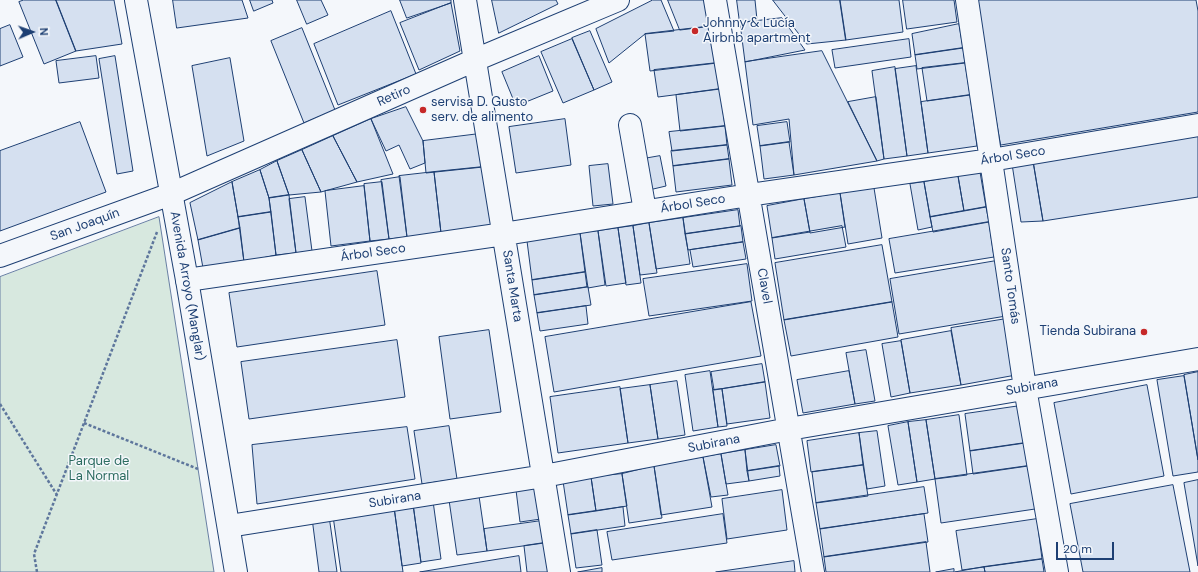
<!DOCTYPE html>
<meta charset="utf-8">
<style>
body{margin:0}
#map{position:relative;width:1198px;height:572px;overflow:hidden;background:#f4f7fb;font-family:"DM Sans",sans-serif}
canvas{display:block}
.north{position:absolute;left:12px;top:12px;width:40px;height:40px;-webkit-text-stroke:3px #f4f7fb;paint-order:stroke;rotate:88deg;font-size:11px;font-weight:700;line-height:16px;text-align:center;color:#1d3f73}
.north::after{content:'';display:block;margin:auto;width:14px;height:18px;background:#1d3f73;clip-path:polygon(50% 0,100% 100%,50% 72%,0 100%)}
.scale{position:absolute;left:1056px;top:542px;width:58px;height:18px;box-sizing:border-box;border:2px solid #1d3f73;border-top:0;padding-left:5px;font-size:12px;line-height:14px;white-space:nowrap;color:#1d3f73;-webkit-text-stroke:3px #f4f7fb;paint-order:stroke}
</style>
<div id="map">
<canvas width="1198" height="572"></canvas>
<div class="north">N</div>
<div class="scale">20 m</div>
</div>
<script>
const ctx = document.querySelector('canvas').getContext('2d');
ctx.lineJoin = 'round';
function fill(path, color) { ctx.fillStyle = color; ctx.fill(path, 'evenodd'); }
function strokePath(path, color, width, dash) { ctx.strokeStyle = color; ctx.lineWidth = width; ctx.lineCap = dash ? 'butt' : 'round'; ctx.setLineDash(dash || []); ctx.stroke(path); }
function label(font, color, halo, rows, align = 'center') {
  ctx.font = font + ' "DM Sans",sans-serif'; ctx.lineWidth = 3; ctx.setLineDash([]); ctx.textBaseline = 'middle'; ctx.strokeStyle = halo; ctx.fillStyle = color; for (const [text, x, y, turn = 0] of rows) {
    ctx.save(); ctx.translate(x, y); ctx.rotate((+turn || 0) * Math.PI / 180); ctx.textAlign = isNaN(turn) ? turn : align; if (halo) ctx.strokeText(text, 0, 0); ctx.fillText(text, 0, 0); ctx.restore();
  }
}
const green = new Path2D(`
 M159,217L214,572H0V277Z`);
fill(green, '#d7e8df');
strokePath(green, '#687fa3', 1);
const building = new Path2D(`
 M24,0H56L76,51L44,64L19,2Z
 M56,0H114L122,44L76,51Z
 M173,0H242L248,18L177,28Z
 M250,0H272L273,3L254,11Z
 M297,0H321L328,15L307,24Z
 M400,0H451V3L407,18Z
 M492,0H556L558,4L499,33Z
 M653,0H661L674,31L645,34L609,63L596,29Z
 M668,0H708L713,26L680,30Z
 M737,0H755L757,20L740,23Z
 M773,0H840L846,40L807,44Z
 M840,0H899L903,32L846,40Z
 M903,0H954L957,22L907,29Z
 M975,0H1196L1198,11V112L1001,145Z
 M451,3L460,51L419,70L400,23Z
 M391,11L416,74L338,105L314,44Z
 M782,18L805,50L745,62L740,23Z
 M959,24L963,48L915,55L912,34Z
 M10,25L23,57L0,66V29Z
 M713,26L717,63L650,71L645,34Z
 M302,28L335,110L304,123L271,41Z
 M590,31L612,82L594,90L572,38Z
 M572,39L594,90L563,103L541,52Z
 M909,39L911,57L835,68L832,50Z
 M963,48L965,63L917,69L915,55Z
 M822,51L877,161L794,175L789,119L753,125L745,62Z
 M96,56L99,78L59,83L56,61Z
 M115,56L133,171L117,174L99,59Z
 M539,56L553,91L516,106L502,72Z
 M230,58L244,141L207,156L192,66Z
 M717,63L720,89L658,97L654,70Z
 M965,63L970,95L927,101L922,68Z
 M916,66L928,153L907,156L895,69Z
 M895,67L907,156L884,159L872,71Z
 M720,89L725,126L680,131L676,95Z
 M970,95L977,146L928,153L921,102Z
 M876,97L884,159L877,161L848,102Z
 M406,107L423,141L425,163L410,169L399,145L386,151L371,119Z
 M371,119L393,174L357,182L333,136Z
 M565,119L571,165L516,173L509,127Z
 M80,122L106,192L0,231V151Z
 M787,122L790,142L760,146L757,126Z
 M725,126L727,145L672,151L669,132Z
 M479,134L483,167L426,173L423,141Z
 M333,136L357,182L321,192L302,150Z
 M1198,136V197L1043,221L1033,161Z
 M789,142L794,175L764,179L760,146Z
 M727,145L729,159L673,166L671,151Z
 M302,150L321,192L289,195L277,161Z
 M660,156L666,186L649,190L643,159Z
 M729,159L732,185L676,192L673,166Z
 M277,161L289,195L269,198L260,170Z
 M1033,161L1043,221L1021,222L1012,164Z
 M608,164L613,204L593,206L589,166Z
 M483,167L493,226L441,233L434,172Z
 M260,170L269,198L271,212L238,217L232,182Z
 M434,172L441,233L407,237L399,176Z
 M980,172L986,207L964,211L958,176Z
 M958,176L964,211L930,217L924,182Z
 M400,177L407,237L389,239L381,180Z
 M232,182L240,228L198,240L190,203Z
 M382,182L389,239L370,241L364,184Z
 M924,182L932,227L918,230L910,184Z
 M364,186L370,241L331,246L325,191Z
 M874,188L882,238L848,244L840,193Z
 M840,193L845,227L810,233L804,199Z
 M289,195L296,253L276,255L269,198Z
 M305,197L312,251L296,253L289,199Z
 M804,199L810,232L772,238L767,206Z
 M986,207L989,222L933,232L930,217Z
 M738,210L740,226L685,234L683,218Z
 M271,212L276,255L244,262L238,217Z
 M683,218L690,264L656,269L649,223Z
 M989,222L994,257L895,273L889,239Z
 M649,223L657,273L640,275L633,226Z
 M633,226L641,283L626,285L618,228Z
 M741,226L743,242L688,250L685,234Z
 M842,226L846,247L775,259L772,238Z
 M240,228L244,262L203,268L198,240Z
 M618,228L626,283L606,286L598,231Z
 M598,231L605,285L588,288L580,233Z
 M580,233L585,272L532,280L527,241Z
 M743,242L746,259L693,267L690,250Z
 M882,245L892,302L784,320L775,263Z
 M996,261L1006,316L899,334L890,279Z
 M747,264L752,301L649,316L643,279Z
 M377,271L385,325L237,347L229,293Z
 M585,272L587,287L534,295L532,280Z
 M588,287L591,305L537,313L534,295Z
 M751,302L761,356L554,392L545,337Z
 M892,302L898,337L791,356L784,320Z
 M586,306L588,324L540,331L537,313Z
 M1006,319L1016,375L961,385L951,328Z
 M489,330L501,412L450,419L439,337Z
 M951,331L961,385L910,393L901,340Z
 M397,340L405,397L249,419L241,362Z
 M901,341L910,393L891,397L882,344Z
 M866,350L875,401L855,404L846,353Z
 M762,364L765,382L714,390L711,372Z
 M710,371L718,427L693,431L685,375Z
 M849,371L855,404L803,413L797,380Z
 M1198,372V460L1184,375Z
 M1184,376L1198,460V472L1173,476L1157,380Z
 M677,381L685,435L658,439L650,385Z
 M765,382L770,418L727,424L722,389Z
 M650,385L658,439L628,443L620,389Z
 M1147,385L1164,476L1071,494L1054,403Z
 M620,387L628,443L558,453L550,397Z
 M722,389L727,426L718,427L713,390Z
 M1020,406L1025,443L970,451L965,414Z
 M959,415L967,475L935,479L926,420Z
 M926,420L935,479L917,482L908,422Z
 M908,422L917,482L898,485L888,426Z
 M449,426L457,479L422,484L414,431Z
 M407,427L415,479L257,504L252,445Z
 M877,431L885,486L867,489L859,433Z
 M859,433L863,465L811,472L807,441Z
 M1025,443L1028,466L973,474L970,451Z
 M776,445L780,466L747,471L745,450Z
 M745,450L749,481L726,484L721,454Z
 M721,454L728,495L711,497L703,457Z
 M703,457L712,507L661,515L654,466Z
 M863,465L868,496L816,503L812,472Z
 M654,466L662,518L629,523L622,474Z
 M779,466L780,476L749,481L747,471Z
 M1028,466L1035,509L941,523L935,479Z
 M622,474L627,506L596,511L591,477Z
 M591,477L596,511L568,515L563,481Z
 M1198,480V566L1184,483Z
 M1173,485L1190,572H1083L1070,504Z
 M536,487L541,519L520,522L516,490Z
 M924,487L928,513L820,529L816,503Z
 M782,490L787,530L727,539L722,499Z
 M479,496L487,551L457,555L449,500Z
 M433,501L441,559L421,562L413,504Z
 M413,504L421,563L402,566L394,507Z
 M394,507L403,572H341L333,516Z
 M623,507L625,526L571,534L568,515Z
 M723,514L727,543L612,560L607,532Z
 M924,514L928,542L824,557L820,529Z
 M329,516L337,572H319L312,518Z
 M1037,519L1042,559L962,570L956,531Z
 M541,521L544,543L487,551L484,529Z
 M597,530L602,565L576,568L571,534Z
 M926,542L930,572H826L824,557Z
 M544,543L548,572H527L524,546Z
 M519,556L521,572H420Z
 M1042,559L1044,572H985L984,567Z
 M794,561L795,572H716Z
 M984,567L985,572H955Z
 M602,568V572H578Z
 M954,569V572H936Z`);
fill(building, '#d5e0f0');
strokePath(building, '#1d3f73', 1);
const minor = new Path2D(`
 M465,0L559,572
 M715,0L813,572
 M967,0L1025,388L1057,572
 M630,125L645,211
 M171,194L475,60L618,0
 M187,280L504,234L749,195L991,160L1198,125
 M229,526L544,476L789,429L1198,359`);
const major = new Path2D(`
 M136,0L187,280L236,572
 M0,256L171,194`);
strokePath(minor, '#1d3f73', 24);
strokePath(major, '#1d3f73', 24);
strokePath(new Path2D(`
 M0,404L57,495
 M84,423L198,469
 M37,572L34,554L157,232`), '#5e769c', 2.5, [3, 2]);
strokePath(minor, '#f4f7fb', 22);
strokePath(major, '#f4f7fb', 22);
for (const [x, y, r, color] of [
 [695,31,4,"#c62828"],
 [423,110,4,"#c62828"],
 [1144,332,4,"#c62828"]
]) { const dot = new Path2D(); dot.arc(x, y, r, 0, 2 * Math.PI); ctx.fillStyle = color; ctx.fill(dot); strokePath(dot, '#f4f7fb', 1.5); }
label('13px', '#1d3f73', '#f4f7fb', [
 ["Johnny & Lucía",703,24],
 ["Airbnb apartment",703,39],
 ["servisa D. Gusto",431,103],
 ["serv. de alimento",431,118],
 ["Tienda Subirana",1136,332,"right"]
], 'left');
label('13px', '#1d3f73', '#f4f7fb', [
 ["Retiro",394,96,-24],
 ["Árbol Seco",1013,156,-9],
 ["Árbol Seco",693,204,-9],
 ["San Joaquín",85,225,-20],
 ["Árbol Seco",373,253,-8],
 ["Avenida Arroyo (Manglar)",187,286,80],
 ["Santa Marta",512,286,81],
 ["Clavel",764,286,80],
 ["Santo Tomás",1010,286,82],
 ["Subirana",1032,387,-10],
 ["Subirana",714,444,-11],
 ["Subirana",395,500,-9]
]);
label('13px', '#2c6c60', '#f4f7fb', [
 ["Parque de",99,462],
 ["La Normal",99,477]
]);
</script>
